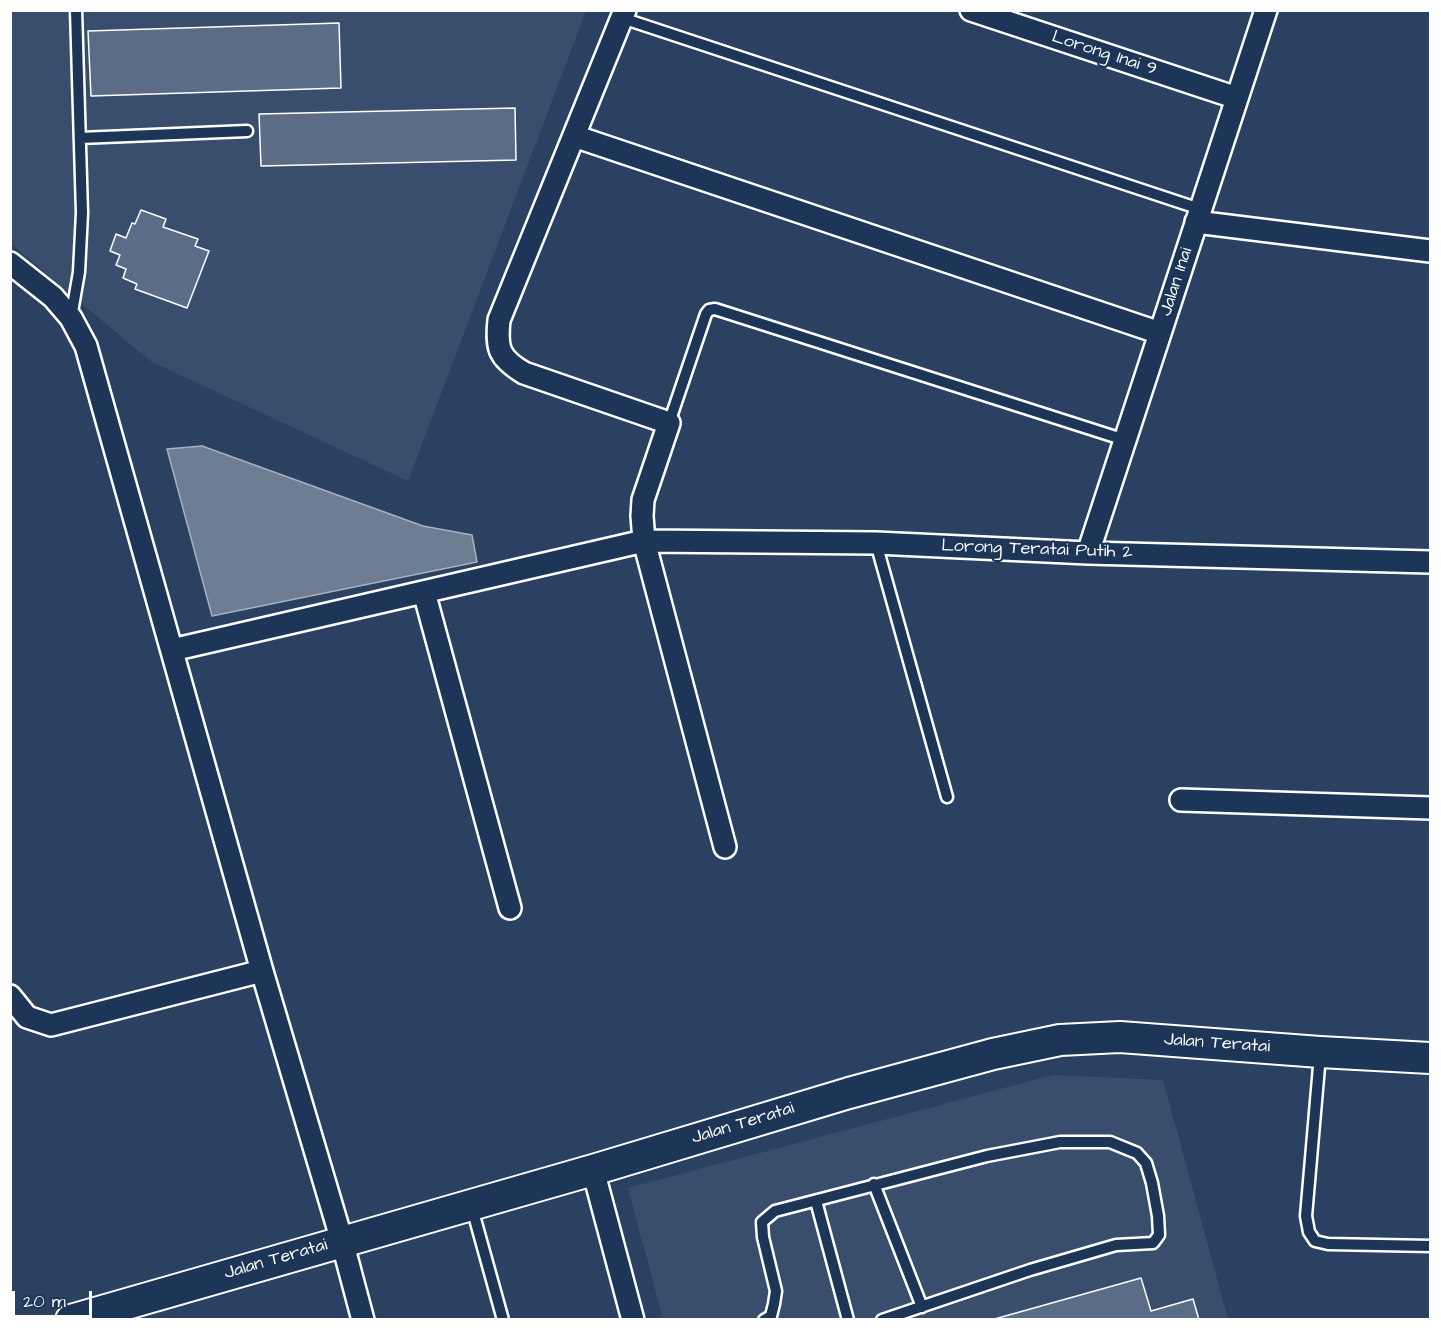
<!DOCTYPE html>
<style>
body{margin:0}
#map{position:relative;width:1441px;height:1330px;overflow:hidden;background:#2a4161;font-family:"Architects Daughter",sans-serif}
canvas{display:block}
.frame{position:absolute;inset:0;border:12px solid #fff;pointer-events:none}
.scale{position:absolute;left:12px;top:1291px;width:80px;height:27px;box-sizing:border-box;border:3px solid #fff;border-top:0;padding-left:8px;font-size:18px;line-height:21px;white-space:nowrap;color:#fff;-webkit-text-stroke:4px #1d3557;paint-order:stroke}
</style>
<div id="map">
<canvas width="1441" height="1330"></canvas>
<div class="frame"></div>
<div class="scale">20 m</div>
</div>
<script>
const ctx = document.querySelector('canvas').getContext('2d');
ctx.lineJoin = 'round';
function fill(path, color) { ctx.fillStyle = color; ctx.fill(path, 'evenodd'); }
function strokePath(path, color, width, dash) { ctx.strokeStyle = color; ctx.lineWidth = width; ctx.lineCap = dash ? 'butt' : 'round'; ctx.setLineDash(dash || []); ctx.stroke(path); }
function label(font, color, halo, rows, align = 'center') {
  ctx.font = font + ' "Architects Daughter",sans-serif'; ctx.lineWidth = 4.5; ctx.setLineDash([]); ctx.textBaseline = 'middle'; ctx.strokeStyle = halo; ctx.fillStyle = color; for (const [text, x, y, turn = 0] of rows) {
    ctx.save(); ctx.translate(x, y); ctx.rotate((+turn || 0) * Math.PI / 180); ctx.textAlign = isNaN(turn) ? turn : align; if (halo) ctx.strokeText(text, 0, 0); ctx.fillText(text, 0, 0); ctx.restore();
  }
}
fill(new Path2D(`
 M11,11H586L408,481L150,361L11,244Z
 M1053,1075L1163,1080L1228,1319H663L628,1188Z`), '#394e6c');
const water = new Path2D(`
 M202,446L423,526L472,535L477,562L212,616L167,449Z`);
fill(water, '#6d7d92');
strokePath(water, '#a7b1be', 1.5);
const building = new Path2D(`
 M339,23L341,88L91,96L88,31Z
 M515,108L516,160L261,166L259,114Z
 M141,210L166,219L163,227L198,239L195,246L209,251L187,308L135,289L137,284L123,278L126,269L116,265L120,255L110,251L116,234L126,238L132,223L135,224Z
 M1141,1278L1151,1311L1193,1299L1199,1320H991Z`);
fill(building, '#5b6c86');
strokePath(building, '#fff', 1.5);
const lane = new Path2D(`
 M622,18L1200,209
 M80,138L247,131
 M71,318L79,272L82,213L76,10
 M669,423L706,314L709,310L715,309L1125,440
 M876,543L947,797
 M1320,1055L1306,1216L1309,1232L1315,1241L1328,1244L1430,1246
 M874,1184L922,1307
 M816,1201L848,1320
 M472,1208L503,1320
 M764,1320L771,1316L774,1304L776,1291L763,1237L762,1222L775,1211L987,1156L1060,1142H1110L1137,1153L1146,1163L1152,1183L1158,1216L1159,1235L1153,1243L1116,1245L1030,1270L882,1320`);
const street = new Path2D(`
 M625,10L499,320C496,349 499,358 524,373L669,423L643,500L642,516L644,541L725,847
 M971,10L1237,98
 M574,136L1160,333
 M1196,222L1430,251
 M10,263L53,297L71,318L86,346L262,971L342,1241L363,1320
 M1088,553L1266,10
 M424,592L510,908
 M172,650L644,541L876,543L1088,553L1430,562
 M1181,800L1430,808
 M10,996L27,1017L51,1025L262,971
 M593,1170L633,1320`);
const secondary = new Path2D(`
 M71,1320L593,1170L849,1093L993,1054L1060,1040L1120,1037L1320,1052L1430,1058`);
strokePath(lane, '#fff', 15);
strokePath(street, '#fff', 26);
strokePath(secondary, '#fff', 34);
strokePath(lane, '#1d3557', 10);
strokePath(street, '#1d3557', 21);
strokePath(secondary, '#1d3557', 30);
label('18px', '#fff', '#1d3557', [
 ["Lorong Inai 9",1104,54,18],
 ["Jalan Inai",1177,282,-72],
 ["Lorong Teratai Putih 2",1037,550,2],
 ["Jalan Teratai",1217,1044,4],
 ["Jalan Teratai",743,1124,-17],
 ["Jalan Teratai",276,1260,-16]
]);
</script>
